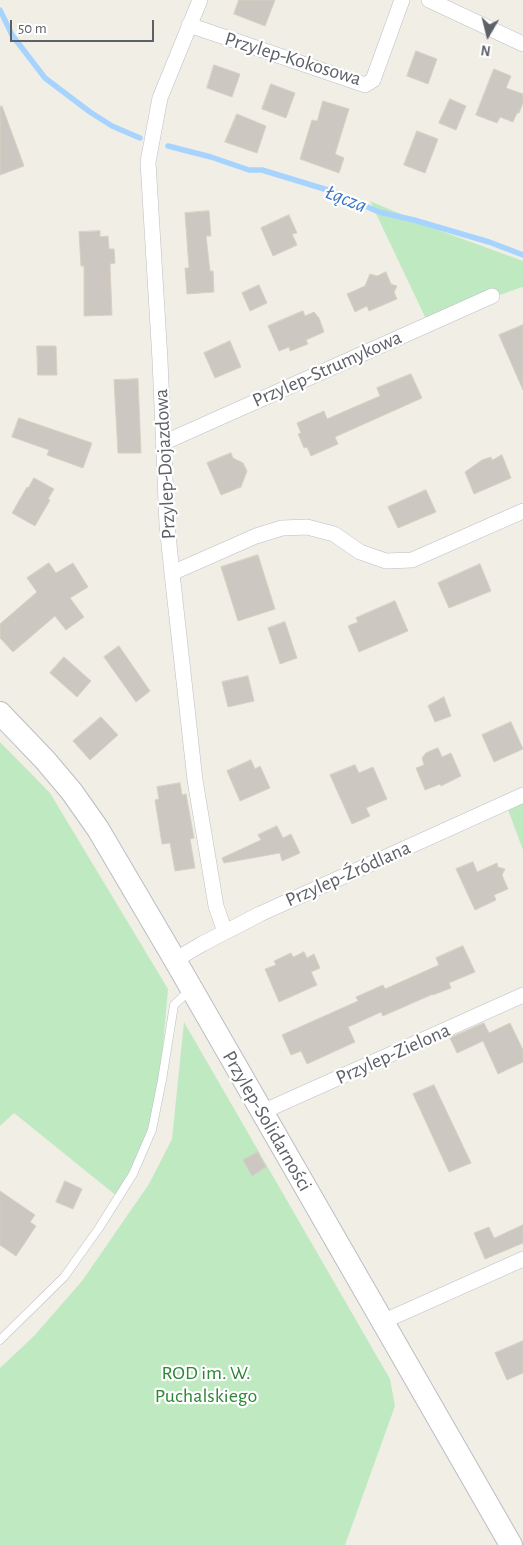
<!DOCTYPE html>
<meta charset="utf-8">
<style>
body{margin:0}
#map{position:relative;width:523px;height:1545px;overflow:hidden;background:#f0eee5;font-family:"Alegreya Sans",sans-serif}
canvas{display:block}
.north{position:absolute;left:463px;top:10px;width:50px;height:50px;-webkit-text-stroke:4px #fff;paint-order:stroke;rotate:188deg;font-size:14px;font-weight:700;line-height:20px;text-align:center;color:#5c6067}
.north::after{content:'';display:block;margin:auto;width:18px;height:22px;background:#5c6067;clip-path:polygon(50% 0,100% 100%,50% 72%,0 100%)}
.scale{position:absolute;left:10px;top:20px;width:144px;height:22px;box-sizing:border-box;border:2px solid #5c6067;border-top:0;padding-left:6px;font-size:15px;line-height:18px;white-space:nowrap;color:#5c6067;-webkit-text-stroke:4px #fff;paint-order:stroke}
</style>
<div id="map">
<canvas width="523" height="1545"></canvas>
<div class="north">N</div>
<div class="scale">50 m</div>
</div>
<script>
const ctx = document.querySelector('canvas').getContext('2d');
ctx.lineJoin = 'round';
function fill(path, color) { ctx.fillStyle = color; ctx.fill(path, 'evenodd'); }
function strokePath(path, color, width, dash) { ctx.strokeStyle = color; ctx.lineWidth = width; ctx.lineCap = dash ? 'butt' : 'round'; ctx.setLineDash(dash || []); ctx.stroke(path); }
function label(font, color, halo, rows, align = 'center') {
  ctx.font = font + ' "Alegreya Sans",sans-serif'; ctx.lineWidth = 4.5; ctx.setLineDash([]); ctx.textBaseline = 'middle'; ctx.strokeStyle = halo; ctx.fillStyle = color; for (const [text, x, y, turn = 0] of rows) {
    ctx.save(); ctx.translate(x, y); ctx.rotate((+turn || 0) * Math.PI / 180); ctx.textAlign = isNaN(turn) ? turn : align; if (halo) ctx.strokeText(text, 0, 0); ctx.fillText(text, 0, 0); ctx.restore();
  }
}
fill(new Path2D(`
 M370,201L438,230L523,261V288L522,287L427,321Z
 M0,742L50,793L168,989L159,1092L146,1145L118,1197L14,1113L0,1126Z
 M523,790V850L504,799Z
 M184,1022L390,1379L395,1406L345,1545H0V1368L34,1336L82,1281L149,1184L172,1139Z`), '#bfeac1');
strokePath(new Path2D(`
 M0,10L12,35L45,78L90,112L112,126L140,138
 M168,146L211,157L249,170H262L331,191L379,212L414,220L489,242L523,255`), '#a6d4ff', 5.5);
const building = new Path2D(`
 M239,0H275L265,26L234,14Z
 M416,51L437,59L428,84L407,76Z
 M214,65L240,74L232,97L207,88Z
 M494,69L511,76L506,88L523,94V103L519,113H517L513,122L500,117L497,123L476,115Z
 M271,84L295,93L286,118L262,109Z
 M450,99L466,106L456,130L439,123Z
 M323,101L349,109L335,154L344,158L339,173L300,159L312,120L317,121Z
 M2,106L24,166L0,175V107Z
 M237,114L266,126L257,153L225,142Z
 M417,131L438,139L425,173L404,165Z
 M209,211L211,236H206L210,271H213L214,292L187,294L185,268H189L185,213Z
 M289,215L297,233L292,234L297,245L273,256L261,228Z
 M100,231V237L108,236L109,249H114L115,263L110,264L112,315L84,316V266H81L79,232Z
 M386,272L391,284L397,286L394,292L397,299L369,311L367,306L355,312L347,294L365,286L370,274L377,276Z
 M259,285L267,303L250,311L242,293Z
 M303,311L305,316L314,312L319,318L324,332L306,340L308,344L290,351L289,347L279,351L268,326Z
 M523,325V390L499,335Z
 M230,341L241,367L215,378L204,353Z
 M37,346H56L57,375H38Z
 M411,374L422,398L335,437L338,444L311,456L307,447L304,448L298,434L301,433L297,423L324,411L327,419L380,396L377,388Z
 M138,379L141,453H118L114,380Z
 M19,418L92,443L83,468L47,455L49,450L12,437Z
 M231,453L233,458L243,463L247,471L241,487L221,495L207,463Z
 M502,455L511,478L474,494L465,472L482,460L491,457L492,460Z
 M34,478L54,489L48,499L50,500L35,526L12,513L27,487L28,488Z
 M426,490L436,512L398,528L388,507Z
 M258,555L275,609L238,621L221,567Z
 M49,563L56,573L73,563L88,587L70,598L84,617L66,630L55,616L13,652L0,638V624L37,592L27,578Z
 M480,564L491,591L449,608L438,583Z
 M395,601L408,631L359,652L348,626L358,622L356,618Z
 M285,622L297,658L280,664L268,628Z
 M119,646L150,691L136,702L104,657Z
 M64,657L91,681L77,697L50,673Z
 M248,676L254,701L228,707L222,682Z
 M444,697L451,716L435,722L428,706Z
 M101,717L118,735L90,760L73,741Z
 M511,722L523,749L494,762L482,735Z
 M438,748L442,757L451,753L461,776L441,786L440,784L425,790L416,768L424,765L422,758L426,753Z
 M251,760L255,769L260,766L270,788L240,801L227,771Z
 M355,765L359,773L373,767L387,799L366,808L370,816L352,824L330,775Z
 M180,783L182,795L186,794L194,838L190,839L195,868L175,871L170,843L162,844L155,800L159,799L157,787Z
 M277,826L283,838L291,834L300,853L282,861L280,853L224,863L222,858L261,840L258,835Z
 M473,862L477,872L497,863L498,867L505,869L502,875L508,889L494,895L496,900L475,910L456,869Z
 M463,946L475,972L449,983L451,988L433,995V994L383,1016L381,1012L348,1027L355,1042L307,1064L301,1051L291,1055L282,1035L358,1001L356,997L383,985L385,989L439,965L436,958Z
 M304,952L307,958L314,954L320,968L311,972L317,985L279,1002L265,969L276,965L274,961L291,953L293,957Z
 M484,1023L489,1033L510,1023L523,1050V1062L498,1074L483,1041L457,1053L450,1038Z
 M434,1085L471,1163L449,1172L413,1094Z
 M258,1152L266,1167L252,1176L243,1160Z
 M65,1181L82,1189L73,1209L56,1202Z
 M0,1191L35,1215L30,1222L36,1226L16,1256L0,1245Z
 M523,1225V1243L485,1259L474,1233L489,1227L494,1238Z
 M523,1341V1373L507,1380L495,1353Z`);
fill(building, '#ccc8c1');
strokePath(building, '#d6d1c2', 1);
const service = new Path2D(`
 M0,1340L64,1277L99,1228L133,1174L152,1130L162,1080L174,1005L190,990`);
const minor = new Path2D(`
 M200,0L160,98L148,162L160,360L167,525L172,573L195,780L216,906L225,932
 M429,0L523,44
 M189,25L365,85L373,80L402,0
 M163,443L492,296
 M172,573L256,536L282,528L307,527L334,534L360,552L386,561L412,560L523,511
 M175,960L202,944L260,914L523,795
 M262,1112L523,995
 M382,1322L523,1259`);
const secondary = new Path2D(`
 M0,713L45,760L72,792L98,829L175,960L511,1545`);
strokePath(service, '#bcbec5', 9);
strokePath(minor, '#bcbec5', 16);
strokePath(secondary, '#babdc4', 24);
strokePath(service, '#fff', 8);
strokePath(minor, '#fff', 15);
strokePath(secondary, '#fff', 22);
label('20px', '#5c6067', '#fff', [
 ["Przylep-Kokosowa",293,59,17],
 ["Przylep-Strumykowa",327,369,-24],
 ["Przylep-Dojazdowa",165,464,-93],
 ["Przylep-Źródlana",348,874,-24],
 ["Przylep-Zielona",393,1054,-24],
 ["Przylep-Solidarności",267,1121,60]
]);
label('20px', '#2c8635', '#fff', [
 ["ROD im. W.",206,1373],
 ["Puchalskiego",206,1396]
]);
label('italic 21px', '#3977c6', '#fff', [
 ["Łącza",346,199,22]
]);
</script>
